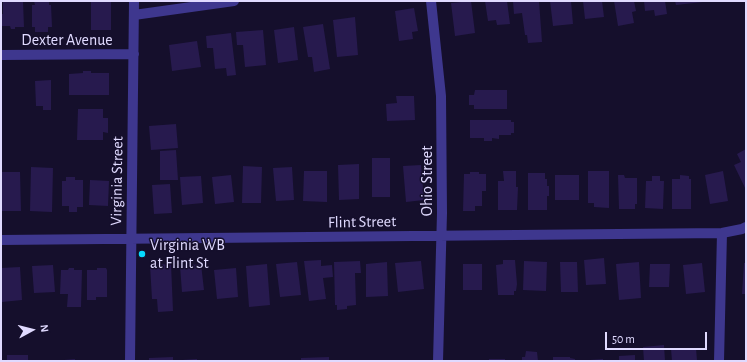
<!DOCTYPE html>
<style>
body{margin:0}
#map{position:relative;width:747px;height:362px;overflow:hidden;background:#150f2c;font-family:"Alegreya Sans",sans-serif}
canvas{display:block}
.frame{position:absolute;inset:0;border:2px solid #e0daff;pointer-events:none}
.north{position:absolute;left:12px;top:310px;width:40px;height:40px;-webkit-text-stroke:3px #150f2c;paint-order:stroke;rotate:83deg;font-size:11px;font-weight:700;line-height:16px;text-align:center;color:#e0daff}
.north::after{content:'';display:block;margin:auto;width:14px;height:18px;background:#e0daff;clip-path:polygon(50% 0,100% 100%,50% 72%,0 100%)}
.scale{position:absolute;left:605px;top:332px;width:102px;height:18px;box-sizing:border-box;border:2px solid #e0daff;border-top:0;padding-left:5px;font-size:12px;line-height:14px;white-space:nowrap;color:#e0daff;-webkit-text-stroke:3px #150f2c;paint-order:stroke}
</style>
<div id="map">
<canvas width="747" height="362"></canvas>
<div class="frame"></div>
<div class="north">N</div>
<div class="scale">50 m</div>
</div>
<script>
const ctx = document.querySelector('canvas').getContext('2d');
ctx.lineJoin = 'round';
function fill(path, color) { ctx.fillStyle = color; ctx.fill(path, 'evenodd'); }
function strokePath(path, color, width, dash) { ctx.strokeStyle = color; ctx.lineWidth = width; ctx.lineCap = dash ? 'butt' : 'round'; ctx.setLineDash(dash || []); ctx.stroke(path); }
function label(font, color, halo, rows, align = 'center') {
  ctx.font = font + ' "Alegreya Sans",sans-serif'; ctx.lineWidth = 3; ctx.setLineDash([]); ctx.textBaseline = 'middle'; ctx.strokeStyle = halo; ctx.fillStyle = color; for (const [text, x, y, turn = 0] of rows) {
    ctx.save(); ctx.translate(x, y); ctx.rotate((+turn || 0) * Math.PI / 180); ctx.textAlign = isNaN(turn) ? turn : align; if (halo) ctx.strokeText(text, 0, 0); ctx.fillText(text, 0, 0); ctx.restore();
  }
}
fill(new Path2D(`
 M3,1H23L24,27H15V29H11L10,26H1V14H3Z
 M34,1H49V5H51L52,27H48V32H35V27H32V5H35Z
 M91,1H111V30H91Z
 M471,1L475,33L455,36L451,3Z
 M485,1H507L510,24L497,25L496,20L488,21Z
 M513,1H539L542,42L528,43L527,35H525L522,13L514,14Z
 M550,1H571L573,24L553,26Z
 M583,1H602L604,17L585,19Z
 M614,1H634L636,11L632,12L634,23L618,26Z
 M644,1H665L667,14L655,16L654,10L645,11Z
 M675,1H703V2L676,5Z
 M414,8L418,31L412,32L413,39L399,41L395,11Z
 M355,17L358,55L337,57L333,20Z
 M323,24L330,69L314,72L312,57H308L303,27Z
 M294,27L298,60L278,63L274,30Z
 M263,30L266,65L245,67L243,45H237L236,32Z
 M231,33L236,75L227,76L226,68L215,69L213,48H207L206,36Z
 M197,41L201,67L172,71L169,45Z
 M83,71H91V73H109V95H69V74L83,73Z
 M51,80V110H43V106H36L35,81Z
 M475,90H507V109H474V105H469V95H474Z
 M396,96H414L415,120L387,121L386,104L397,103Z
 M78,109H103V118H108V133L103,132V140H77Z
 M470,120H511V122H514V133H511V135H499V139L492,138V141H484V138H470Z
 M176,124L178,148L151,150L149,126Z
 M746,149V190L734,165L741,162L737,154Z
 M176,150L178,180H160V151Z
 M372,158H390V197H372Z
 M359,164V199L339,200L338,165Z
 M421,165L424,200L406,202L403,166Z
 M243,166L262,167L261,203H242Z
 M31,167L53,168L52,212L30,211Z
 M292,167L294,200L276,201L273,168Z
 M304,171H327V202L303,201Z
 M503,171H516V187H518L517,210H498V181H504Z
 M588,171H609V208L594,207V203H588Z
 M723,171L728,201L710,204L705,175Z
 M2,172H20L21,211H2Z
 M470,172H479V174H486V191H482V206H475V211H463L464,174H470Z
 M528,173H545V179H547V186H549V196H547V210H528Z
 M231,175L234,202L215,204L212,177Z
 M555,175H579V200H555Z
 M618,175H624L625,178H637V204H635V209H619Z
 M680,175L689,176V179H691V209H672V179H680Z
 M201,176L203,203L182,205L180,177Z
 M652,176H660V181H664L663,209L645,208L646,181H652Z
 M66,177H75V180H83V207H77V212H69V206H62V181H66Z
 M90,180L109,181L108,206L89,205Z
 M170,184L172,213L154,214L152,185Z
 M604,258L606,284L586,285L584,260Z
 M321,260V266L332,265L333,277L323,278L326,299L309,301L304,261Z
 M503,260H515L517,284L516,291H514V295H498L496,265L503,264Z
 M360,261L361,273H355L356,305L347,306V309L337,310V305H335L334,262Z
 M421,261L424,289L398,292L395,263Z
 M524,261L547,262L546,291L523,290Z
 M297,262L301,295L280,297L276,264Z
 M387,262L388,296L366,297V264Z
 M560,262H577L578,292H561Z
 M639,262L641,298L619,300L616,264Z
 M702,263L705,292L686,294L683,265Z
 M744,263H746V294H742Z
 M171,264L173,311L158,312L157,299H152L150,265Z
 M201,264L204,290L182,292L180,266Z
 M267,264L270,305L249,307L246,266Z
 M463,264H482V290H463Z
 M650,264H670L669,287H649Z
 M53,265L55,292L34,293L32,266Z
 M20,267L22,300L2,302L1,268Z
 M69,268H74V270H82L81,307H67L68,294H60L61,270H68Z
 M97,268H106L107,270V297H96V300H87V270H97Z
 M236,268L238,297L217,299L214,270Z
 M664,345L665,361H644L643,347Z
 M696,348L697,361H672L671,349Z
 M526,351L537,352L538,361H522V357H525Z
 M7,355H28V361H7Z
 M635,355V361H619V356Z
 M173,357V361H149V358Z
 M329,357V361H301V358Z
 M553,357H570V358L575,359V361H553Z
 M75,359V361H64V360Z
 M197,359V361H182V360Z
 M489,359H505V361H489Z
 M603,359V361H590V360Z`), '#271a4e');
strokePath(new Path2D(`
 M431,1L441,96L442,213L438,361
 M134,15L234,1
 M1,55L134,54
 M1,240L722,233L742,229L746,227
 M130,361L134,1
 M719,361L722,233`), '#3e378e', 10);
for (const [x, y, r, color] of [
 [142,254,4,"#06daff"]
]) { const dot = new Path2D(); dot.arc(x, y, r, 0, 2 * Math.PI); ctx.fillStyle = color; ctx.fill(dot); strokePath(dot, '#150f2c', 1.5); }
label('16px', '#e0daff', '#150f2c', [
 ["Dexter Avenue",67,40],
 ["Virginia Street",117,181,-89],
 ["Ohio Street",427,181,-90],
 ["Flint Street",362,222,-1]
]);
label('16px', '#e0daff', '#150f2c', [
 ["Virginia WB",150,245],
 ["at Flint St",150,263]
], 'left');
</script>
